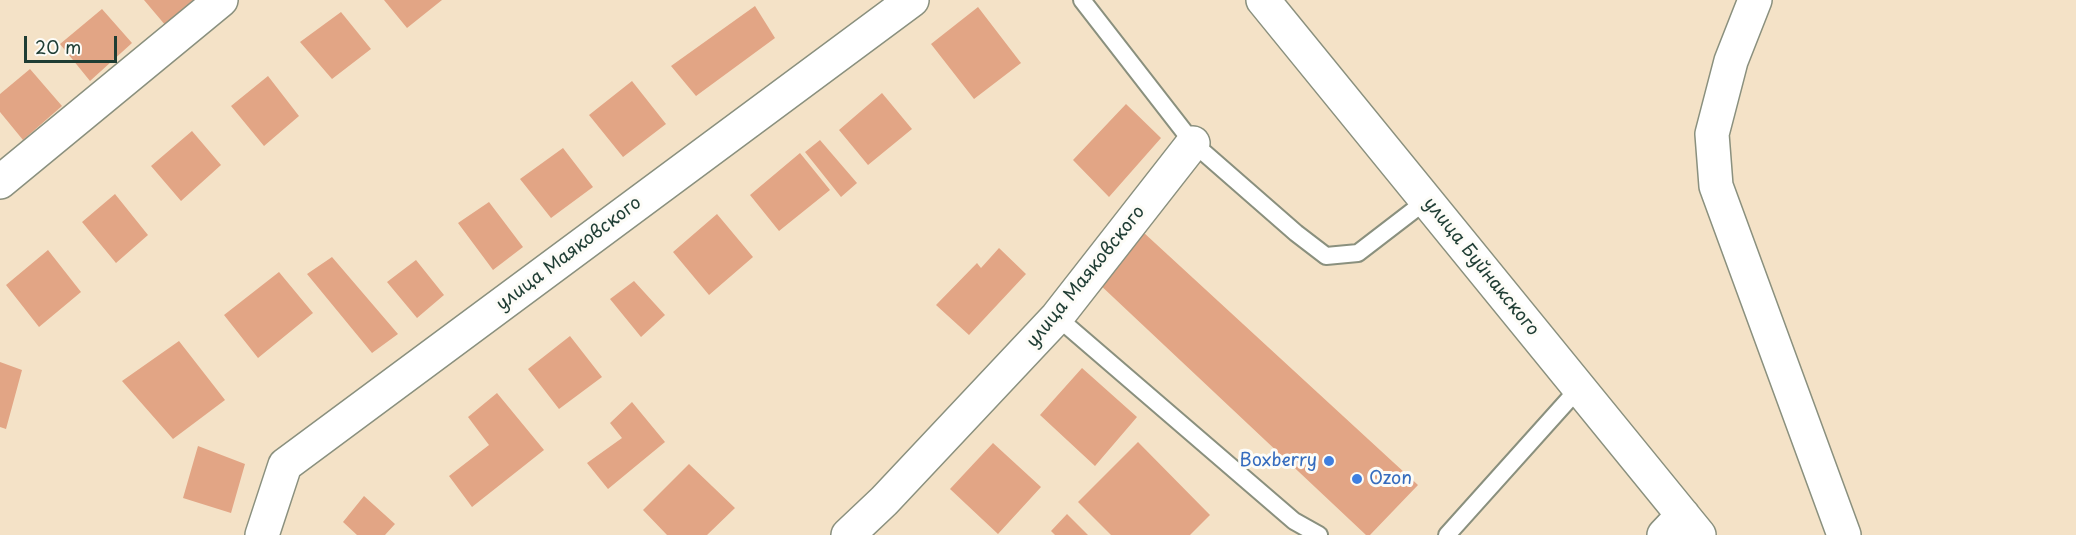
<!DOCTYPE html>
<meta charset="utf-8">
<style>
body{margin:0}
#map{position:relative;width:2076px;height:535px;overflow:hidden;background:#f4e2c7;font-family:"Playpen Sans",sans-serif}
canvas{display:block}
.scale{position:absolute;left:24px;top:36px;width:93px;height:27px;box-sizing:border-box;border:3px solid #1f3d34;border-top:0;padding-left:8px;font-size:18px;line-height:21px;white-space:nowrap;color:#1f3d34;-webkit-text-stroke:4px #fdfcf7;paint-order:stroke}
</style>
<div id="map">
<canvas width="2076" height="535"></canvas>
<div class="scale">20 m</div>
</div>
<script>
const ctx = document.querySelector('canvas').getContext('2d');
ctx.lineJoin = 'round';
function fill(path, color) { ctx.fillStyle = color; ctx.fill(path, 'evenodd'); }
function strokePath(path, color, width, dash) { ctx.strokeStyle = color; ctx.lineWidth = width; ctx.lineCap = dash ? 'butt' : 'round'; ctx.setLineDash(dash || []); ctx.stroke(path); }
function label(font, color, halo, rows, align = 'center') {
  ctx.font = font + ' "Playpen Sans",sans-serif'; ctx.lineWidth = 6; ctx.setLineDash([]); ctx.textBaseline = 'middle'; ctx.strokeStyle = halo; ctx.fillStyle = color; for (const [text, x, y, turn = 0] of rows) {
    ctx.save(); ctx.translate(x, y); ctx.rotate((+turn || 0) * Math.PI / 180); ctx.textAlign = isNaN(turn) ? turn : align; if (halo) ctx.strokeText(text, 0, 0); ctx.fillText(text, 0, 0); ctx.restore();
  }
}
fill(new Path2D(`
 M144,0H197L166,26Z
 M384,0H442L407,28Z
 M755,6L775,38L696,96L671,66Z
 M978,7L1021,63L974,99L931,44Z
 M102,9L132,43L90,81L60,44Z
 M341,12L371,49L332,79L300,42Z
 M30,69L62,106L23,140L0,112V94Z
 M268,76L299,116L264,146L231,106Z
 M632,81L666,124L623,157L589,115Z
 M882,93L912,129L868,165L839,130Z
 M1126,104L1161,138L1109,197L1073,160Z
 M192,131L221,165L181,201L151,166Z
 M820,140L857,183L841,197L805,152Z
 M563,148L593,187L551,218L520,179Z
 M800,153L830,190L779,231L750,195Z
 M115,194L148,235L116,263L82,222Z
 M489,202L523,247L493,270L458,223Z
 M717,214L753,257L709,295L673,252Z
 M1143,232L1418,485L1370,535H1366L1097,282Z
 M999,248L1026,274L969,335L936,305L977,263L981,268Z
 M48,250L81,292L39,327L6,285Z
 M332,257L398,334L372,353L307,274Z
 M416,260L444,295L417,318L387,282Z
 M279,272L313,313L258,358L224,315Z
 M634,281L665,315L641,337L610,299Z
 M570,336L602,377L559,409L528,369Z
 M179,341L225,400L173,439L122,381Z
 M0,362L22,370L6,429L0,427Z
 M1082,368L1137,417L1095,466L1040,415Z
 M497,393L544,450L472,507L449,476L489,445L468,417Z
 M632,402L665,442L608,489L587,463L622,438L610,423Z
 M1138,442L1210,515L1190,535H1111L1078,502Z
 M993,443L1041,487L998,534L950,489Z
 M198,446L245,464L231,513L183,498Z
 M689,464L735,508L707,535H667L643,510Z
 M364,496L395,524L385,535H357L343,522Z
 M1067,514L1088,535H1055L1051,531Z`), '#e2a585');
const lane = new Path2D(`
 M1082,0L1193,143L1296,233L1326,256L1358,253L1427,200
 M1057,317L1294,521L1319,535
 M1447,535L1579,388`);
const street = new Path2D(`
 M1263,0L1699,535
 M1755,0L1731,61L1712,134L1716,186L1844,535
 M0,182L221,0
 M262,535L285,465L912,0
 M848,535L884,501L1057,317L1193,143
 M1664,535L1683,515`);
strokePath(lane, '#8a907e', 20);
strokePath(street, '#8a907e', 36);
strokePath(lane, '#fff', 16);
strokePath(street, '#fff', 33);
for (const [x, y, r, color] of [
 [1329,461,6,"#3f7fe0"],
 [1357,479,6,"#3f7fe0"]
]) { const dot = new Path2D(); dot.arc(x, y, r, 0, 2 * Math.PI); ctx.fillStyle = color; ctx.fill(dot); strokePath(dot, '#fdfcf7', 2); }
label('18px', '#1f3d34', '#fdfcf7', [
 ["улица Маяковского",569,254,-37],
 ["улица Буйнакского",1481,267,51],
 ["улица Маяковского",1086,277,-51]
]);
label('18px', '#366cbe', '#fdfcf7', [
 ["Boxberry",1317,461],
 ["Ozon",1369,479,"left"]
], 'right');
</script>
